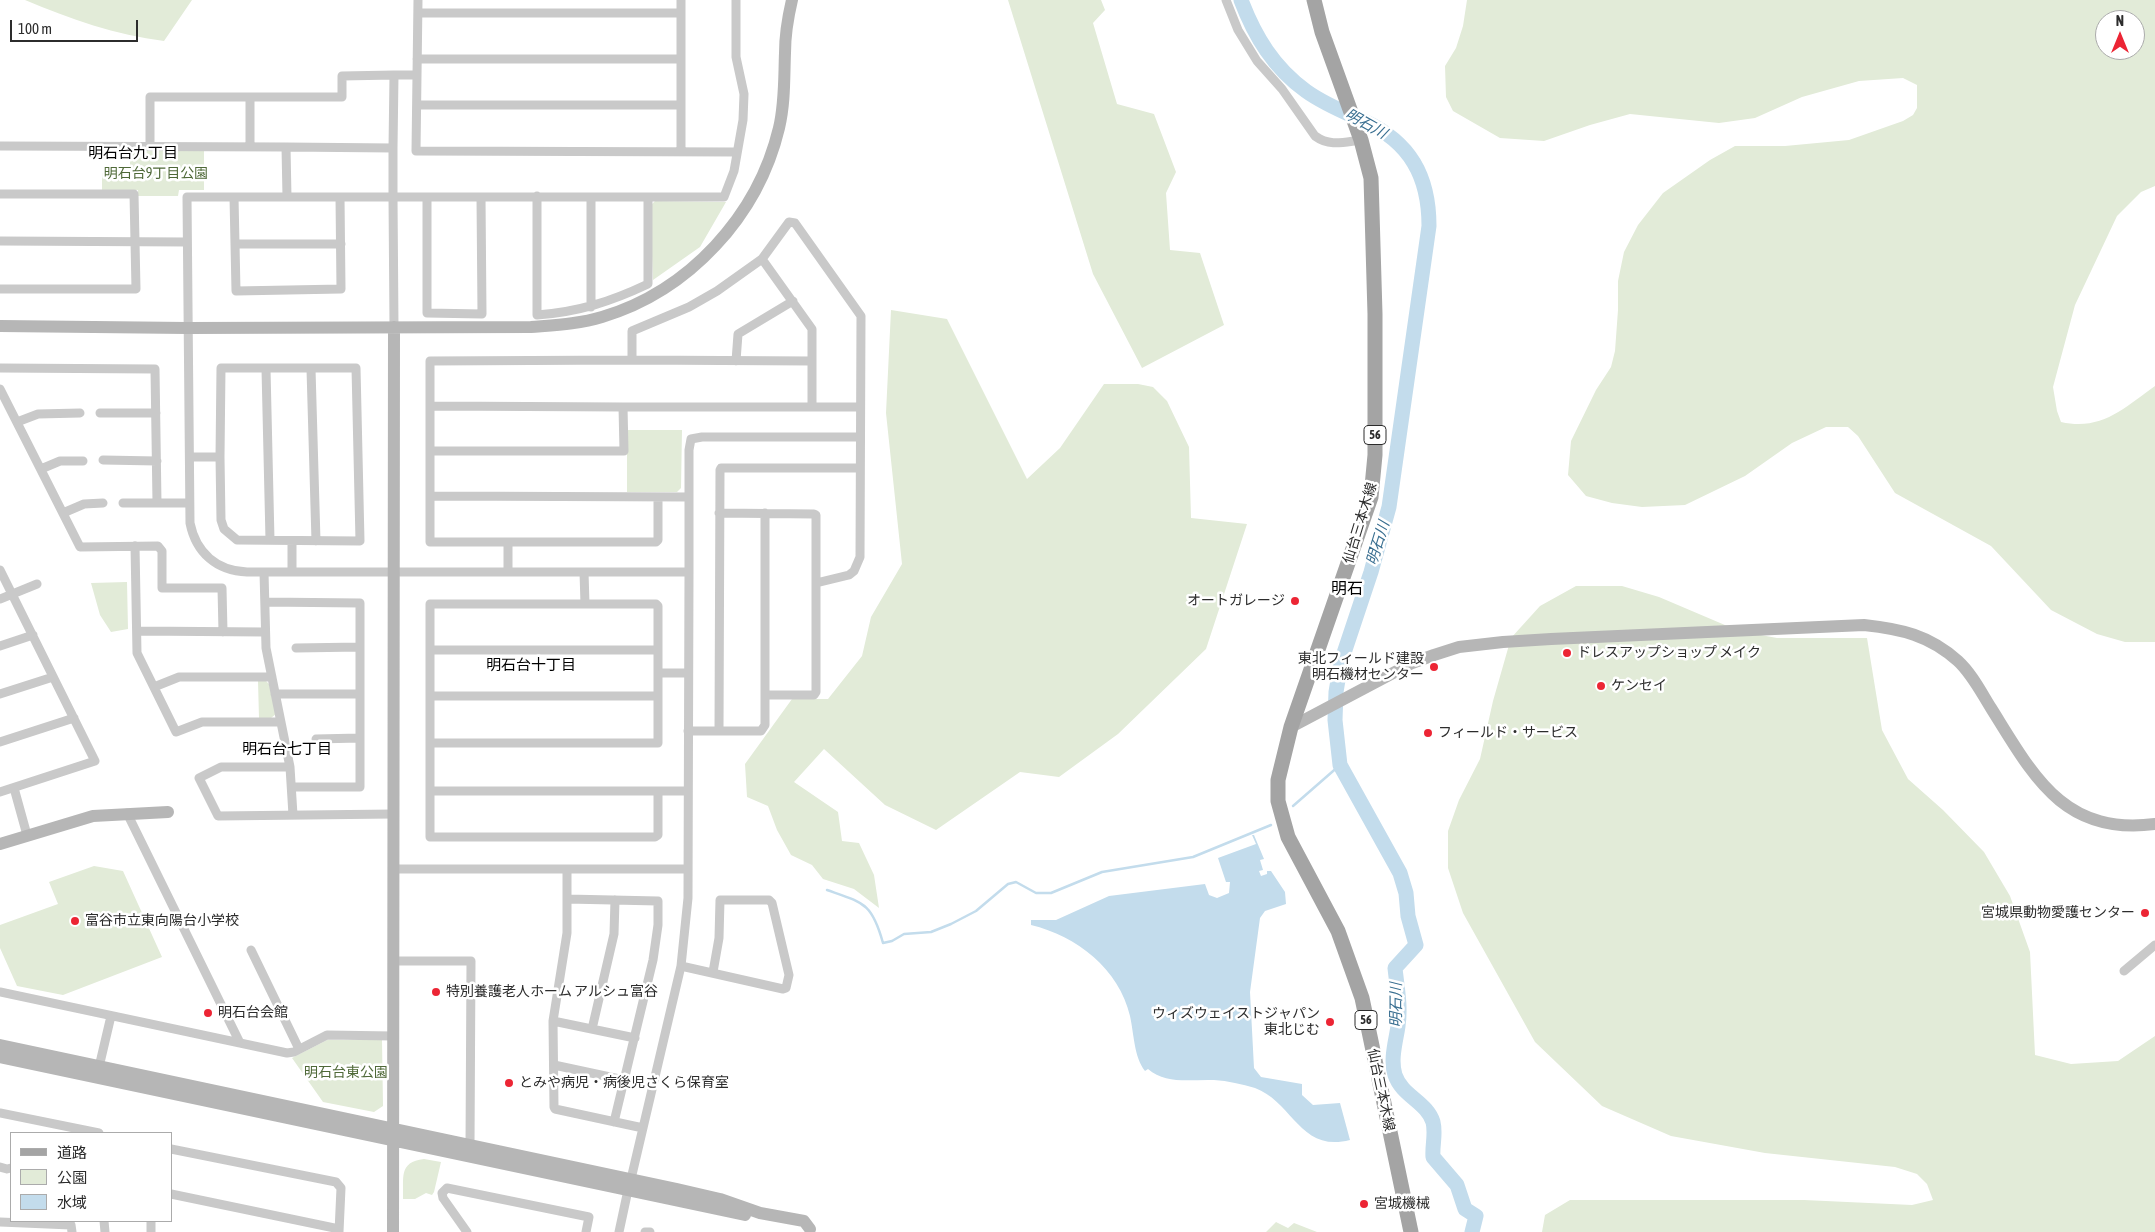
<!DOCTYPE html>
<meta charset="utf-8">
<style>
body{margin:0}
#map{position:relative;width:2155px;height:1232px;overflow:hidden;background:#fff;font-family:"Asap Condensed","Noto Sans JP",sans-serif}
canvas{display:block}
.legend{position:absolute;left:10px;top:1132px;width:162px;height:90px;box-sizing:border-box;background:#fff;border:1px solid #ababab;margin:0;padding:6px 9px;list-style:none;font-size:15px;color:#2c2c2c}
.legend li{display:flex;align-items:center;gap:10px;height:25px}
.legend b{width:25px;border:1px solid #ababab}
.north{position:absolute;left:2095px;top:10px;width:50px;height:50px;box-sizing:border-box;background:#fff;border:1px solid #ababab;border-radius:50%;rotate:0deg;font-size:14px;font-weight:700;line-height:20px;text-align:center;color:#2c2c2c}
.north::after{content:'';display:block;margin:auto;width:18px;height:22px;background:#ec2534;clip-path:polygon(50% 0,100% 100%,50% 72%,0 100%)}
.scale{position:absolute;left:10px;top:20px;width:128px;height:22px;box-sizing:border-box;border:2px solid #2c2c2c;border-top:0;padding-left:6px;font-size:15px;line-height:18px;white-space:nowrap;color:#2c2c2c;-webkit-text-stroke:4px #fff;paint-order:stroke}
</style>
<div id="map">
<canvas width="2155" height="1232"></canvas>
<ul class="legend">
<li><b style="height:6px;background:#a4a4a4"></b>道路</li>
<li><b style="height:14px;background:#e2ebd8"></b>公園</li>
<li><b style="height:14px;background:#c3dcec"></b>水域</li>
</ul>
<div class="north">N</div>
<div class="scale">100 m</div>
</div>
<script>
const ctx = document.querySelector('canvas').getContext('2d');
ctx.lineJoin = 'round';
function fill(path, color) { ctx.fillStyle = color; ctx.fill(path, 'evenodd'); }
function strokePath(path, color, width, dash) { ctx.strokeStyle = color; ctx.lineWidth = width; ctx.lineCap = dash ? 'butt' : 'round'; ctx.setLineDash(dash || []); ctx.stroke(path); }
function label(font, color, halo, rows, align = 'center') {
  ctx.font = font + ' "Asap Condensed","Noto Sans JP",sans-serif'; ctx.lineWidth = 5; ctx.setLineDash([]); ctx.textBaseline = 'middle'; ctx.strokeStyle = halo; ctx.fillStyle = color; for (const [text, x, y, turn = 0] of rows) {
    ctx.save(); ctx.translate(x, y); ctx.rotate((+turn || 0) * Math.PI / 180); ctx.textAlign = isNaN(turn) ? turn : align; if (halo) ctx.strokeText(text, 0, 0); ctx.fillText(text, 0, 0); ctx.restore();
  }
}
fill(new Path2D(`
 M25,0H192L164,41C116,35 70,19 25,0Z
 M1008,0H1101L1105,10L1093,23L1117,104L1154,114L1176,172L1166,193L1170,250L1200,253L1224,325L1142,368L1093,274Z
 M1467,0H2155V186L2141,192L2117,216L2075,305L2053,387L2057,411L2061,422C2102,431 2124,408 2155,386V642H2125L2097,634L2051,610L1991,546L1895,493L1858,436L1848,427H1826L1792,443L1745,476L1685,505L1642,507L1612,503L1586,496L1568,475L1571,441L1596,390L1611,367L1615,351L1618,310V281L1624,252L1638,225L1663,193L1710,160L1735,146H1785L1849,140L1903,121L1913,115L1917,108V85L1903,78L1859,81L1802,97L1755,118L1719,123L1630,114L1590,125L1544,141L1500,138L1453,111L1446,97L1445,66L1456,48L1463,26ZM2105,20H2135V50H2105Z
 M130,150H204V190H179L178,196H138V190H102V173H130Z
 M655,201L726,202L700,247L653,280L650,206Z
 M891,310L947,319L1027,479L1060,448L1104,384H1138L1153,387L1167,401L1189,447L1191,518L1247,524L1206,649L1118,734L1059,777L1020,772L936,830L885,805L824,749L794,782L838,812L842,841L859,843L874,875L879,908L854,889L823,879L812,865L791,855L777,830L768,806L747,797L745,764L792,699H828L862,656L871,617L902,564L886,413Z
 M627,430H682L681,488L677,492H627Z
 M127,582L128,629L111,632L100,615L91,583Z
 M1576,586H1622L1659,597L1739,631L1777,638H1867L1882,730L1908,779L1943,810L1984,852L2010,896L2030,952L2035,1055L2071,1064L2118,1061L2155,1036V1232H1542L1545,1215L1570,1200H1804L1912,1205L1933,1200L1927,1184L1917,1174L1895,1167L1765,1153L1671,1136L1602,1106L1535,1042L1463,913L1448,868V831L1459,800L1480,759L1493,701L1511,638L1540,606Z
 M258,681H266L269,684L276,714L271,718H259Z
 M94,866L123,871L162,957L63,995L17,986L0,948V925L58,904L49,882Z
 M327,1040H382L383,1106L374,1112L323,1102L292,1058Z
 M424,1159L441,1162L434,1192L432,1195L426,1193L415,1199H403C404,1178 398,1162 424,1159Z
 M1276,1222L1288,1228L1294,1223L1317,1232H1266Z`), '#e2ebd8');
fill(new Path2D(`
 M1252,835H1254L1264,859L1260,860L1263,870L1259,871L1261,876L1267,874V871H1271L1285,892L1286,904L1265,911L1260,918L1250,992L1254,1068L1261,1077L1302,1084V1095L1313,1105L1340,1103L1350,1140C1300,1153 1293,1102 1255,1088C1242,1084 1228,1081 1214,1080C1192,1079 1166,1085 1148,1069L1145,1071C1134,1057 1134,1034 1130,1016C1119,969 1077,936 1031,925V920H1056L1109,896L1205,884L1209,895L1217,898L1229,893L1230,882H1226L1218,858L1256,844Z`), '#c3dcec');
strokePath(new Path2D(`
 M1293,806L1340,765
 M827,890C864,903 872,903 883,943L892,941L904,934L931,932L951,924L976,911L1008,884L1016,882L1036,893H1051L1102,872L1193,857L1271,825`), '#c3dcec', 2.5);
strokePath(new Path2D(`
 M1241,0C1255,37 1274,68 1306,91C1324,104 1344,112 1364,121C1410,142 1429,176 1429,226L1389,507L1371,572L1341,662L1336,692L1335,720L1340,765L1400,873L1406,893L1408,916L1416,945L1395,968C1397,987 1401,1007 1398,1026C1396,1041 1390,1059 1395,1075C1402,1096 1427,1102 1433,1122C1436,1134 1432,1145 1433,1157L1457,1185L1465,1209L1476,1216L1472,1232`), '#c3dcec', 15);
strokePath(new Path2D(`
 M418,0L416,151L737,152
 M681,0V152
 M1226,0L1238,30L1257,61L1282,89L1315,136C1330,147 1344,142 1361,140
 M418,13H681
 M417,59H681
 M394,75H417
 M250,97V147
 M417,105H681
 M0,146L286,147L287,197H187L190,523C196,553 217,571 247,572H689V450L691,439L702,437H860
 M150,146V97H342V76L394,75L393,148L286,147
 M0,194H134L136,289H0
 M537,196V315C578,312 610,302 648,284V197
 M234,197L236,291L341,289L340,197
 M287,197H393V148
 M427,197V313L482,314L481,197
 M591,197V307
 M0,241L187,242
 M235,244H341
 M762,259L812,329V407
 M394,327L393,197H724L734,171L743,120L744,94L736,57V0
 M632,360L812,361
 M736,361L738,334L793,301
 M0,368L155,369L157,503
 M266,369L270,540
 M311,369L316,541
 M0,389L80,547L158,546L162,551V588H222L223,632
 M623,407H860
 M100,413H156
 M17,422L38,414L80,413
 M430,451H624L623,407L430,406
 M190,457H220L221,368H356L360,541L237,540L224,529L221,520L220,457
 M103,460L157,461
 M41,469L60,461H83
 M430,496L689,497
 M658,497V540L656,542H430V361L632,360V331L689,307L717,291L762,259L789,222L795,223L861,316L860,557L854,571L849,575L816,583
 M123,503H189
 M63,513L84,504L103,503
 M765,513V695
 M508,542V572
 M135,546L137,653L176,732L202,722H281
 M0,570L95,761L0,792
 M264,572L266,648L290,767L293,815
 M292,572V541
 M584,572L585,604
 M0,599L37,584
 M265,602L360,603V787H292
 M137,631L264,632
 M0,646L33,635
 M296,648L360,647
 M430,650H658
 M658,673H688
 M154,687L179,677H272
 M0,694L53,677
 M275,694H360
 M430,696H658
 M688,731H761L765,725V695H814L816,692V515L814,514L719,513
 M719,731L720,470L721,468H860
 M316,739L360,738
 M0,742L74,718
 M430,743H658V606L656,604H430V837H655L658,835V791
 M290,767H221L199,778L218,816L393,814
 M14,788L27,835
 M430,791H688
 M127,813L240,1043
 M393,869H688
 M567,869V933L553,1021L554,1107L555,1109L643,1128
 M567,899L658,901V925L653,960L614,1122
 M251,950L299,1049
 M393,961H471L470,1146
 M681,966L783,989L786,988L789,975L772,903L769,900H720L719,938L713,972
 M2124,971L2155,945
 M0,992L287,1053L294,1052L327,1035L393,1036
 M553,1021L635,1038
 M592,1029L614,934L615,900
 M554,1065L624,1080
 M99,1067L111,1016
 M0,1113L99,1133
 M171,1149L336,1182L341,1188L339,1232
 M0,1167L7,1169L11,1168
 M631,1179L681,966L688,898L689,572
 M171,1194L339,1229
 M104,1221L105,1232
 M0,1222L71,1225L72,1232
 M151,1232V1221
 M467,1232L443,1198L442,1193L447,1188L589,1217L586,1232
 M619,1232L628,1190
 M645,1232H650`), '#c9c9c9', 9);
strokePath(new Path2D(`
 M0,326L187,328L531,327C555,325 579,324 602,317C689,291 758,216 779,128C785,103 784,78 785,53C785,35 788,17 792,0
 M1291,727L1412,663L1434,655L1459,647L1503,642L1551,639L1864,625C1901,629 1929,635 1958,661C1972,674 1981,692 1991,708C2033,775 2063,836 2155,824
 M0,844L93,816L168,812
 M0,1045L677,1189L720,1199L760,1213L804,1221L810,1229
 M0,1057L745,1215
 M393,1232L394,327`), '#b6b6b6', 12);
strokePath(new Path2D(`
 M1314,0L1322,32L1361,140L1371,178L1375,314V455L1371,497L1291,727L1278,780V801L1288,837L1338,931L1362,998L1411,1232`), '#a4a4a4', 15);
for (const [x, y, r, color] of [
 [1295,601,5,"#ec2534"],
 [1567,653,5,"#ec2534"],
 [1434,667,5,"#ec2534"],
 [1601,686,5,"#ec2534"],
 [1428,733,5,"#ec2534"],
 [2145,913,5,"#ec2534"],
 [75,921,5,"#ec2534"],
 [436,992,5,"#ec2534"],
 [208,1013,5,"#ec2534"],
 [1330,1022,5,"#ec2534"],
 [509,1083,5,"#ec2534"],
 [1364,1204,5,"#ec2534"]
]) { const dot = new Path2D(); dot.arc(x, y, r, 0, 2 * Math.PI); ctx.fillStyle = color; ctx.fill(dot); strokePath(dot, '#fff', 2); }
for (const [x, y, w] of [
 [1375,435,22],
 [1366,1020,22]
]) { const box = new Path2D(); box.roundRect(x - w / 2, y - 9.5, w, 19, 4); ctx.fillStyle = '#fff'; ctx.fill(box); strokePath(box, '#2c2c2c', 1); }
label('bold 12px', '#2c2c2c', null, [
 ["56",1375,435],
 ["56",1366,1020]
]);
label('14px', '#4f6938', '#fff', [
 ["明石台9丁目公園",156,174],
 ["明石台東公園",346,1073]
]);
label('14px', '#2c2c2c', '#fff', [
 ["仙台三本木線",1360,523,-73],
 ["仙台三本木線",1381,1090,78]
]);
label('14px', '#2c2c2c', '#fff', [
 ["オートガレージ",1285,601,"right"],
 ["ドレスアップショップ メイク",1577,653],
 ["東北フィールド建設",1424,659,"right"],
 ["明石機材センター",1424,675,"right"],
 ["ケンセイ",1611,686],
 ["フィールド・サービス",1438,733],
 ["宮城県動物愛護センター",2135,913,"right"],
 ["富谷市立東向陽台小学校",85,921],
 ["特別養護老人ホーム アルシュ富谷",446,992],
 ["明石台会館",218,1013],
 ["ウィズウェイストジャパン",1320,1014,"right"],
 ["東北じむ",1320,1030,"right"],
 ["とみや病児・病後児さくら保育室",519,1083],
 ["宮城機械",1374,1204]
], 'left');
label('italic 15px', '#386e90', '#fff', [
 ["明石川",1366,124,29],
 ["明石川",1378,543,-73],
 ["明石川",1396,1005,-90]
]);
label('15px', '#000', '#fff', [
 ["明石台九丁目",133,153],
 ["明石台十丁目",531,665],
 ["明石台七丁目",287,749]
]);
label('16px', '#000', '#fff', [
 ["明石",1347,589]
]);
</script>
